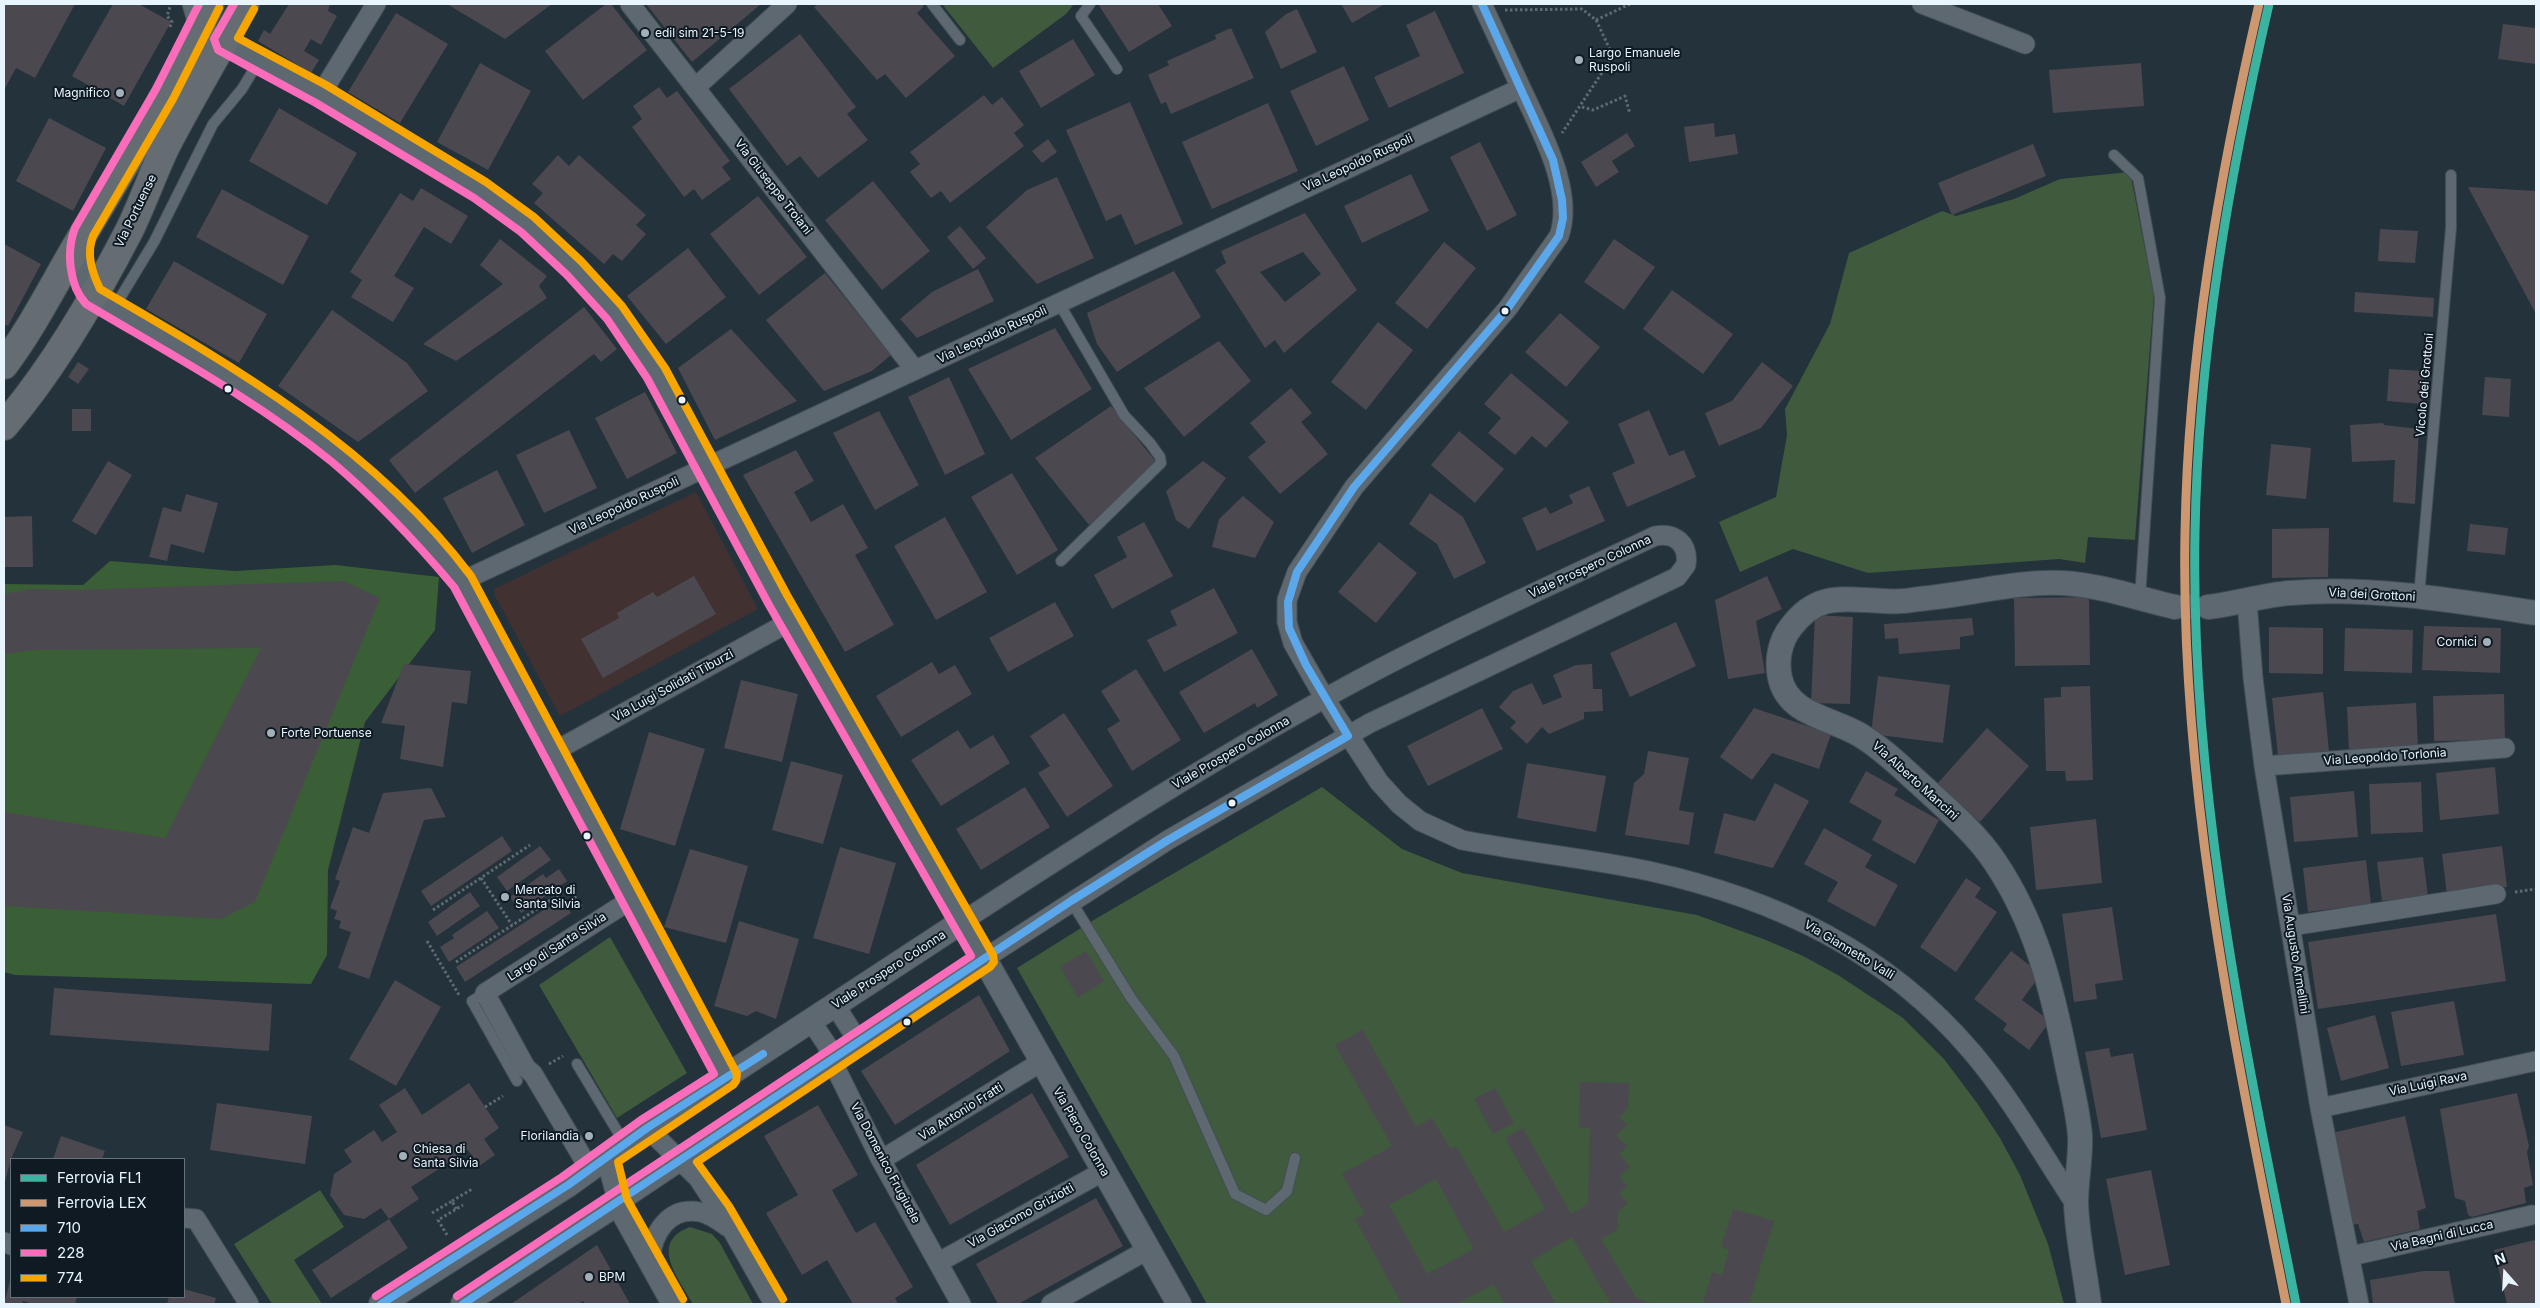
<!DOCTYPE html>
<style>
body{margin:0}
#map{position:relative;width:2540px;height:1308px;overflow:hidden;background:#24323b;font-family:Inter,sans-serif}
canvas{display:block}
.frame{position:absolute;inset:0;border:5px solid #e8f4fe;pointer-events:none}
.legend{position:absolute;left:10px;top:1158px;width:175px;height:140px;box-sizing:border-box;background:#0f1a22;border:1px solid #66717a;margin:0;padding:6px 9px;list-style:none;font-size:15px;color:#e8f4fe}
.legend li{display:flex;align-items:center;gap:10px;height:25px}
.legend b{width:25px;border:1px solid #66717a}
.north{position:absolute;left:2480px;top:1248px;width:50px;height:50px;-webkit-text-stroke:4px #0f1a22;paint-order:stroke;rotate:341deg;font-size:14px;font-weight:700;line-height:20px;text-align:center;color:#e8f4fe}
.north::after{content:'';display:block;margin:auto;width:18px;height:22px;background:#e8f4fe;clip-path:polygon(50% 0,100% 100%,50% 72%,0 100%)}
</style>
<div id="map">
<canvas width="2540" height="1308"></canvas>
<div class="frame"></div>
<ul class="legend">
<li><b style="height:6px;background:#3ab4a0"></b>Ferrovia FL1</li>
<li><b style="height:6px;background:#cd976f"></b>Ferrovia LEX</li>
<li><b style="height:6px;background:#5aa8eb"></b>710</li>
<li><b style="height:6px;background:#fb6dba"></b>228</li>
<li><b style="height:6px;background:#f7a600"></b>774</li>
</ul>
<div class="north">N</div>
</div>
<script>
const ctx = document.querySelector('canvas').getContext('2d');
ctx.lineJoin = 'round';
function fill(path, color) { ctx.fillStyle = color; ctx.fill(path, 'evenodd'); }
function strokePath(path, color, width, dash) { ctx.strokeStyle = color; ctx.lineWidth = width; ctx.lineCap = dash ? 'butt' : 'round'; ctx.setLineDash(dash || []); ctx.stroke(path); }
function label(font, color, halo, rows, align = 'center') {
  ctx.font = font + ' Inter,sans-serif'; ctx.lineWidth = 4; ctx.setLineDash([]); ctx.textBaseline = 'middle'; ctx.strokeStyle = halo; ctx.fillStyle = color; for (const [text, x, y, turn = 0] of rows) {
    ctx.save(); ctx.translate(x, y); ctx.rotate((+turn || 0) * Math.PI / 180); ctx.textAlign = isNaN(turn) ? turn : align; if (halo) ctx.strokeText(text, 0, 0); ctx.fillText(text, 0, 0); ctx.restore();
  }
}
fill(new Path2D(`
 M696,492L758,609L560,716L495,596L494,589Z`), '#413231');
fill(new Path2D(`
 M942,4H1074L1066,14L993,68Z
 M2130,172L2154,295L2135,540L2088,537L2085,563L2059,559L1868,573L1793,549L1740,572L1719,522L1776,497L1787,435L1785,409L1830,324L1849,253L1942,211L1956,216L2014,199L2060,179Z
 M1322,787L1402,849L1462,873L1697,915L1766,940L1803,956L1838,975L1903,1018L1944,1059L1977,1103L2000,1138L2020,1175L2048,1244L2064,1304H1207L1017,968L1097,918Z
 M610,937L687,1073L617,1118L539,985Z
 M320,1190L344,1227L294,1260L322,1304H272L234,1244Z
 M690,1227L712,1234L720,1243L753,1304H693C679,1279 648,1242 690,1227Z`), '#3f5a3c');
fill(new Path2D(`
 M110,561L235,571L336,565L439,577L435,630L365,722L328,870L327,955L311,984L15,975L4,972V584L83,585Z`), '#3a5e36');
fill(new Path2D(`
 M4,4H75L35,78L16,68L4,90Z
 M113,4H139L171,22L124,106L72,76Z
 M289,4H330L328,11L337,16L321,45L311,39L304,51L319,60L311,73L258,41L264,30L270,34Z
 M447,4H552L505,39Z
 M606,4H611L647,50L583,100L545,51Z
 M646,4H761L692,62Z
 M818,4H922L924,6L917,13L955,56L906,98L885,74L877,80L814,7Z
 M1098,4H1158L1172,26L1129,52Z
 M1341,4H1385L1352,23Z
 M1297,9L1317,52L1281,69L1265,32L1286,14Z
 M1435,11L1464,73L1389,108L1374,77L1420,56L1406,25Z
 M396,13L448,44L400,123L348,92Z
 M2503,24L2536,28V64L2498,59Z
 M1231,28L1254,78L1171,114L1166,102L1161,104L1148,75L1169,65L1167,61L1216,39L1215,35Z
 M800,34L856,107L847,114L868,140L818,178L800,156L787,166L729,89Z
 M1073,39L1095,75L1041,108L1019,71Z
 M480,63L531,91L488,170L437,142Z
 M2141,63L2144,106L2053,113L2049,70Z
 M1344,66L1369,120L1316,146L1290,91Z
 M659,87L667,98L677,91L730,161L722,167L731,179L702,200L694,189L684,197L632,127L642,119L633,106Z
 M984,95L992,105L1002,97L1024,125L1014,133L1024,146L950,203L941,191L931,198L910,172L920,164L910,152Z
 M1130,102L1183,224L1135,245L1121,214L1106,221L1066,130Z
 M1268,103L1298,171L1212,209L1182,142Z
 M279,108L357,153L327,205L249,161Z
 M49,118L106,148L73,211L16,181Z
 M1714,123L1715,137L1735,134L1738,154L1689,162L1684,127Z
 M1627,133L1635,146L1612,161L1619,172L1596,187L1581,162Z
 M1048,139L1057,152L1042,163L1032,151Z
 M1480,142L1517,215L1487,231L1450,157Z
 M2033,144L2046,176L1952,215L1938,183Z
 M558,155L569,166L579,155L646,215L636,225L646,234L622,261L613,254L604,264L534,203L543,193L532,184Z
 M1411,174L1429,211L1362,243L1344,206Z
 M1057,177L1094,258L1037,284L986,227L1027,190Z
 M873,181L930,251L882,290L825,220Z
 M2468,187L2536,191V314Z
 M421,188L468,216L451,244L424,227L394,276L414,288L393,322L351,297L362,280L350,272L400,193L413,201Z
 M222,189L309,236L283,285L196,237Z
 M758,196L807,257L759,295L710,234Z
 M1305,213L1357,290L1284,353L1275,340L1265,348L1215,270L1226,263L1221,251ZM1303,252L1321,274L1285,302L1260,272Z
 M960,226L986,258L973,269L947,237Z
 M2380,229L2418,231L2415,263L2378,261Z
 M500,239L547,276L539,286L547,298L456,361L423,344L503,284L480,265Z
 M1614,239L1655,267L1624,310L1584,282Z
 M1444,242L1476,268L1427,329L1395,303Z
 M4,244L41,264L8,326L4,324Z
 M688,248L726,297L666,344L627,296Z
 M174,261L267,314L239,363L146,309Z
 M978,269L994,301L917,338L900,319L932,292Z
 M1174,271L1201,317L1117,372L1097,344L1087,313Z
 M825,273L891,355L872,371L824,391L766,320Z
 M1672,290L1733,334L1703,374L1643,329Z
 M2355,292L2434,298L2433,317L2354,312Z
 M584,307L617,349L601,362L594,354L415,493L389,460Z
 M332,310L407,363L428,391L358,442L278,386Z
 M1560,313L1600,347L1566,387L1525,352Z
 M1378,322L1413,350L1366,410L1331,382Z
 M1055,328L1092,389L1011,440L968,369Z
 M731,329L797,401L715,440L678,368Z
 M1219,341L1251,381L1184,437L1144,388Z
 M78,362L89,369L78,384L68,377Z
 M1762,362L1793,386L1761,428L1719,446L1705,413L1732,401Z
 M2389,369L2424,371L2422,404L2387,401Z
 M1511,373L1569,422L1546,448L1532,436L1515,455L1488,433L1501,418L1484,404Z
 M949,377L985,454L945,475L908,397Z
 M2485,377L2511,379L2509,417L2482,415Z
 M1291,388L1312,413L1301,422L1328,454L1280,494L1248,457L1266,442L1250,423Z
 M645,392L677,453L627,479L595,418Z
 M1111,406L1156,462L1089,525L1035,458Z
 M72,409H91V431H72Z
 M1649,410L1669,456L1684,450L1696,477L1627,507L1612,473L1635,463L1618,424Z
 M879,411L919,485L875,510L833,433Z
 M2383,423L2384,425L2419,429L2415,504L2393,502L2395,460L2352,462L2350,425Z
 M569,430L597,488L544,513L516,455Z
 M1459,431L1504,469L1475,503L1431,465Z
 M2271,444L2311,448L2306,499L2266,495Z
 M796,450L814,481L794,492L811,522L843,504L868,548L855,555L894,625L845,652L743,475Z
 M108,461L132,475L96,535L72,521Z
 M1203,461L1226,478L1189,529L1176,520L1166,491Z
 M497,470L525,525L472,553L443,498Z
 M1012,473L1058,550L1017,575L971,497Z
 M1589,486L1605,521L1537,551L1522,518L1546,507L1550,514L1573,503L1569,495Z
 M1430,493L1463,517L1486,563L1454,579L1437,544L1409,524Z
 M186,494L218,503L204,553L171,544L167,561L149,557L163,507L181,512Z
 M1243,496L1274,522L1255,558L1212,547L1219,519Z
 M32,516L33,567H4V517Z
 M945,517L987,592L936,620L894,546Z
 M1144,522L1173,576L1112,609L1094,575L1127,557L1117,537Z
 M2470,524L2508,528L2505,555L2467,551Z
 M2329,528L2328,577L2272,578V529Z
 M1379,542L1417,573L1376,623L1338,592Z
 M694,576L716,614L603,678L581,639L619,618L617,613L653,592L657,597Z
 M1767,576L1782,609L1756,621L1765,673L1728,679L1715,600Z
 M343,581L380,598L255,902L221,919L4,906V812L165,838L261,648L36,650L4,654V594L32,589L71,590Z
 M1214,588L1238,633L1164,672L1147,640L1177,625L1170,611Z
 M2089,597L2090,665L2015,666L2014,598Z
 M1055,602L1074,636L1008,672L989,638Z
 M1815,615L1853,617L1850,704L1811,703Z
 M1972,618L1974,635L1960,637V649L1899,654L1898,638L1885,639L1884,624Z
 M1676,622L1696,666L1630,697L1610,653Z
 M2424,626L2501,628L2500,673L2422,670Z
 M2269,627L2323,628V674L2269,673Z
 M2345,628L2413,630L2412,673L2344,671Z
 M1252,649L1278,695L1257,708L1255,703L1204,733L1179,692Z
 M932,662L939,674L955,665L972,694L901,737L876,696Z
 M404,664L471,671L467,704L452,702L443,767L400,759L405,726L381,723Z
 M1592,664L1593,689H1602L1603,711L1584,712V719L1549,734L1542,727L1527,744L1510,728L1516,722L1499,707L1513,691L1532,683L1543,705L1562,697L1553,675L1576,665Z
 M1136,669L1181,740L1132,771L1107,729L1120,721L1101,691Z
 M1878,676L1950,685L1943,743L1871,734Z
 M741,680L798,694L782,762L724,748Z
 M2090,686L2093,780L2066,781L2065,771H2046L2044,698L2061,697V687Z
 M2323,692L2329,751L2278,756L2272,698Z
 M2504,694L2505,740L2434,741L2433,696Z
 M2416,703L2418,749L2349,752L2347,707Z
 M1482,708L1503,749L1428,786L1407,746Z
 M1754,708L1831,734L1819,769L1772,753L1752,780L1720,757Z
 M1064,713L1113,786L1067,817L1038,773L1050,766L1030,736Z
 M1987,728L2029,766L1980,822L1937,784Z
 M958,730L970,749L993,735L1010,763L941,806L911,760Z
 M649,732L705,749L675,846L620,829Z
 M1648,751L1689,758L1679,810L1694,813L1689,845L1625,835L1634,783L1644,774Z
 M791,761L843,775L823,844L772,830Z
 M1527,763L1606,776L1596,832L1517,818Z
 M2495,767L2499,814L2440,820L2436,773Z
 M1866,771L1898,789L1894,795L1939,820L1915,864L1872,840L1882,821L1849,802Z
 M2421,782L2423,832L2371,834L2369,784Z
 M1775,783L1809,801L1773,868L1714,853L1724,813L1755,821Z
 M1025,787L1050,827L981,870L956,829Z
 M431,788L446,817L424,820L369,979L338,968L351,932L339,928L341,921L334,919L337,911L330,908L340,881L335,879L353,827L369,833L383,793Z
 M2354,791L2358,837L2294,842L2290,797Z
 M2096,819L2102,883L2036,890L2030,827Z
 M1824,828L1872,855L1865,867L1898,885L1875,927L1827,901L1838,882L1804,864Z
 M502,836L512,851L431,906L421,891Z
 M540,846L551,860L507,891L497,877Z
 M2502,846L2507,887L2447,895L2442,854Z
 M840,847L896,863L869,954L813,938Z
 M690,849L748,866L726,943L664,927Z
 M2423,857L2428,896L2382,901L2377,862Z
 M2366,860L2371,904L2308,912L2303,868Z
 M559,869L567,881L521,913L510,897L543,874L546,878Z
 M1966,878L1981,888L1975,897L1997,912L1956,972L1920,947Z
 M470,892L480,906L437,936L428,922Z
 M562,898L571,913L465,982L456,967Z
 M2112,907L2123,980L2095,984L2097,999L2074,1002L2062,914Z
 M487,911L499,928L449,962L440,947L454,938L452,935Z
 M2496,914L2506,981L2318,1009L2308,942Z
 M739,921L799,939L776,1019L756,1011L747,1016L714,1006Z
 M1086,951L1104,981L1078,998L1060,967Z
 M2011,951L2041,974L2022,1000L2050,1021L2029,1050L2003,1030L2007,1024L1974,999Z
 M395,980L441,1007L396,1086L349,1059Z
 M54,988L272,1004L269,1051L50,1035Z
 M979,995L1010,1051L895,1125L861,1071Z
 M2454,1001L2464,1055L2401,1066L2391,1012Z
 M2375,1015L2389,1068L2341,1081L2327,1028Z
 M1363,1030L1416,1127L1432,1118L1450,1149L1456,1146L1504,1232L1545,1209L1505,1138L1523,1128L1571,1214L1588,1204L1590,1128H1579L1580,1082L1629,1083L1628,1108L1619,1117L1627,1125L1616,1135L1627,1147L1619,1154L1630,1167L1619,1177L1627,1186L1619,1194L1628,1203L1618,1212V1229L1601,1239L1636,1298L1654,1304H1611L1572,1237L1531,1261L1556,1304H1505L1494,1284L1456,1304H1402L1355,1219L1365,1214L1342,1174L1392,1146L1335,1045ZM1436,1179L1474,1249L1427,1274L1389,1205Z
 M2109,1048L2111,1057L2133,1053L2147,1130L2101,1138L2085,1052Z
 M469,1083L499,1128L484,1139L495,1155L479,1166L468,1150L411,1187L419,1199L389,1219L381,1208L364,1219L344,1215L330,1195L334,1174L352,1162L344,1150L374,1130L382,1142L397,1132L379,1105L405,1088L422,1115Z
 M1495,1088L1514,1123L1493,1134L1474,1099Z
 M1032,1093L1069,1157L950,1225L916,1165Z
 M2517,1093L2529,1146L2527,1152L2533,1185L2524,1188L2526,1203L2472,1217L2468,1215L2465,1201L2455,1198L2440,1109Z
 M217,1103L312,1116L305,1164L210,1150Z
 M818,1105L858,1175L832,1190L856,1233L875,1222L913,1287L895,1298L898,1304H853L827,1260L802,1275L766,1213L798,1195L764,1136Z
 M2405,1116L2426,1208L2417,1211L2420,1229L2364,1242L2358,1224L2350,1225L2332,1133Z
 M4,1125L23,1132L11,1159L4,1185Z
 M61,1136L105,1151L102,1159H53Z
 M2151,1170L2170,1265L2125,1275L2106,1179Z
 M1096,1198L1123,1246L1018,1304H998L976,1264Z
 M1733,1209L1774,1221L1749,1304H1703L1712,1272L1722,1275L1729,1250L1721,1247Z
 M389,1219L408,1248L331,1298L312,1270Z
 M2535,1240L2536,1304H2507L2494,1250Z
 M597,1245L630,1304H585L583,1301L578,1304H511Z
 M2424,1271H2449L2455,1304H2373L2370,1280Z
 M11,1277V1297H77L75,1304H33L23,1301L22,1304H4Z
 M184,1289L216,1298L214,1304H167L169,1297H184Z`), '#4c4850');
strokePath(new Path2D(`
 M2175,607H2208`), '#414f58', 24, [24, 12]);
const service = new Path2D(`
 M932,4L960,40
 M1090,4L1081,16L1117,69
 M2114,155L2138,178L2160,298L2140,598
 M1059,303L1124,415L1150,443L1160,457L1161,463L1061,561
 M114,308L154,242L213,124L242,89L259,61
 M2419,596L2451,228V175
 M1071,901L1131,998L1174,1056L1235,1194L1266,1210L1287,1191L1295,1158
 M485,993L472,1001L517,1081
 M577,1064L625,1144`);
const minor = new Path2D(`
 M192,4L199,28L321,94L480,190L527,224L574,268L615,313L656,373L778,600L963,921C1089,839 1215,758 1347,686C1447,632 1552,585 1655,536C1675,532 1689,544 1686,565L1677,577L1370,723L1168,840L962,973L618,1203L606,1158
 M630,4L915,370
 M1482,4C1495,32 1508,60 1521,88C1540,129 1575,191 1559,236L1508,308L1354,487L1297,572L1287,600V622L1293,643L1325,699L1379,782L1399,804L1420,821L1462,840C1524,852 1587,858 1649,871C1776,899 1886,951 1972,1052C2012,1099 2042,1154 2076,1205
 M1922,4L2025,44
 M696,87L787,4
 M321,94L376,4
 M81,241V271L92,296L234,379L312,432L400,507L432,542L462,581L727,1077
 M462,581L1521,88
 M2247,601L2253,678L2264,766L2320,1108L2359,1304
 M555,751L791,621
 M2264,766L2505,748
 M2291,926L2496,894
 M835,1005L858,1041
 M811,1021L827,1045L831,1059L881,1160L961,1304
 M2320,1108L2536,1061
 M647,1128L698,1178L731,1228L774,1304
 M881,1160L1041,1062
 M590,1170L533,1074L526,1068L485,993L632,899
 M184,1218L196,1219L249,1304
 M4,1242L11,1245
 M2351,1256L2532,1215
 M650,1261C652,1234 668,1206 700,1212C710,1214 719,1221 728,1227
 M939,1262L1104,1171
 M1051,1304L1149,1249`);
const tertiary = new Path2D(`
 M2208,607C2236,604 2262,595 2290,593C2369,586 2458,601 2536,613
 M381,1304L568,1185L647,1128L963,921L1179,1304
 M463,1304L618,1203L674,1304
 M2089,1304C2085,1271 2077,1236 2076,1203C2076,1180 2081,1158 2080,1136C2078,1110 2071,1085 2066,1059C2052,989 2036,923 1995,862C1975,832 1947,809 1920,784C1901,767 1882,748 1860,735C1832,718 1788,715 1780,678C1776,660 1780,641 1791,627C1818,591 1844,600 1883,601C1895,602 1908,601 1919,599C1967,595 2015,581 2063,583C2101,585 2139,599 2175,607`);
const secondary = new Path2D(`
 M4,365C34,325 56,280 81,238C127,161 174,85 210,4
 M4,426C54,368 95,297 130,229C143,202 153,173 166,146C191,98 219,51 245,4`);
strokePath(service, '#424e55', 12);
strokePath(minor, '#424e55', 21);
strokePath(tertiary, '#424e55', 26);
strokePath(secondary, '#424e55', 30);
strokePath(new Path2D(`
 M1505,10L1582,9L1596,20L1613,56L1562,133
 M1596,20L1630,4
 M170,27L172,22L167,16L171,4
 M1582,107L1593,110L1625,96L1630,114
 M481,878L512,925
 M2515,892L2536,889
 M433,910L530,845
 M427,941L459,995
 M456,962L569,888L583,909
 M549,1064L563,1056
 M485,1107L503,1096
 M452,1201L472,1189
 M432,1213L452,1201L456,1209
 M447,1235L438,1220L463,1205`), '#606a71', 3, [2.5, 2.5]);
strokePath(service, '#5e6870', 10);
strokePath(minor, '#5e6870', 19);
strokePath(tertiary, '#5e6870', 24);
strokePath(secondary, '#656d72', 28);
strokePath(new Path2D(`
 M381,1304L568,1185L647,1128L763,1054
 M463,1304L1071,901L1168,840L1348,736L1306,665L1289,628L1288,602L1297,572L1354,487L1508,308L1559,236L1563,218L1562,200L1553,160L1482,4`), '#5aa8eb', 8);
strokePath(new Path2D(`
 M199,4L156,89L75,228C66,251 69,286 86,304C170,354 256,400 332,462C377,500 416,542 454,587L714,1074L641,1120L562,1177L376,1296
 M234,4L214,39L218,50L316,103L474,198L521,232L567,275L607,319L647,378L769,605L971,956L457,1296`), '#fb6dba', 8);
strokePath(new Path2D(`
 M219,8L173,99L93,236C86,254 92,272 100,289C235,367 375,448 471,576L737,1074L736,1081L733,1085L618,1162L627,1199L683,1299
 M254,9L238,38L326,85L486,182L534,217L581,261L622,306L665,368L787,595L993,955L994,962L990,967L697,1162L729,1206L783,1299`), '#f7a600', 8);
strokePath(new Path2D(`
 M2269,4C2229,178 2198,354 2195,533C2190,791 2246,1052 2296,1304`), '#3ab4a0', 9);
strokePath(new Path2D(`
 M2259,4C2219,178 2188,354 2185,533C2180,791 2236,1052 2286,1304`), '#cd976f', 9);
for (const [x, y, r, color] of [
 [645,33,5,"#a3b0ba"],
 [1579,60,5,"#a3b0ba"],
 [120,93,5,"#a3b0ba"],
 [1505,311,4.5,"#e8f4fe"],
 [228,389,4.5,"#e8f4fe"],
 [682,400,4.5,"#e8f4fe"],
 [2487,642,5,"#a3b0ba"],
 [271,733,5,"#a3b0ba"],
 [1232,803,4.5,"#e8f4fe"],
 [587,836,4.5,"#e8f4fe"],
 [505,897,5,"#a3b0ba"],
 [907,1022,4.5,"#e8f4fe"],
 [589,1136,5,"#a3b0ba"],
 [403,1156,5,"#a3b0ba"],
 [589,1277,5,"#a3b0ba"]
]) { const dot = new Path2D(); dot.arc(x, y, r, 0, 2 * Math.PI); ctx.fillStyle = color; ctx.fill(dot); strokePath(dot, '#0f1a22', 2); }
label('12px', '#e8f4fe', '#0f1a22', [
 ["edil sim 21-5-19",655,33],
 ["Largo Emanuele",1589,53],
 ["Ruspoli",1589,67],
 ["Magnifico",110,93,"right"],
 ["Cornici",2477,642,"right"],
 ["Forte Portuense",281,733],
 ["Mercato di",515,890],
 ["Santa Silvia",515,904],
 ["Florilandia",579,1136,"right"],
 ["Chiesa di",413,1149],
 ["Santa Silvia",413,1163],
 ["BPM",599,1277]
], 'left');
label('12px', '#e8f4fe', '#0f1a22', [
 ["Via Leopoldo Ruspoli",1358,163,-25],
 ["Via Giuseppe Troiani",773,187,52],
 ["Via Portuense",136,211,-64],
 ["Via Leopoldo Ruspoli",992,335,-25],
 ["Vicolo dei Grottoni",2425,385,-85],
 ["Via Leopoldo Ruspoli",624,506,-25],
 ["Viale Prospero Colonna",1590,567,-25],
 ["Via dei Grottoni",2372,595,3],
 ["Via Luigi Solidati Tiburzi",673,686,-29],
 ["Viale Prospero Colonna",1231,753,-30],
 ["Via Leopoldo Torlonia",2385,757,-4],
 ["Via Alberto Mancini",1915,781,42],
 ["Largo di Santa Silvia",557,947,-33],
 ["Via Giannetto Valli",1849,950,31],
 ["Via Augusto Armellini",2295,954,81],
 ["Viale Prospero Colonna",889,970,-33],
 ["Via Luigi Rava",2428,1084,-12],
 ["Via Antonio Fratti",961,1112,-32],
 ["Via Piero Colonna",1081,1132,60],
 ["Via Domenico Frugiuele",885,1163,62],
 ["Via Giacomo Griziotti",1021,1216,-29],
 ["Via Bagni di Lucca",2442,1236,-13]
]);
</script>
